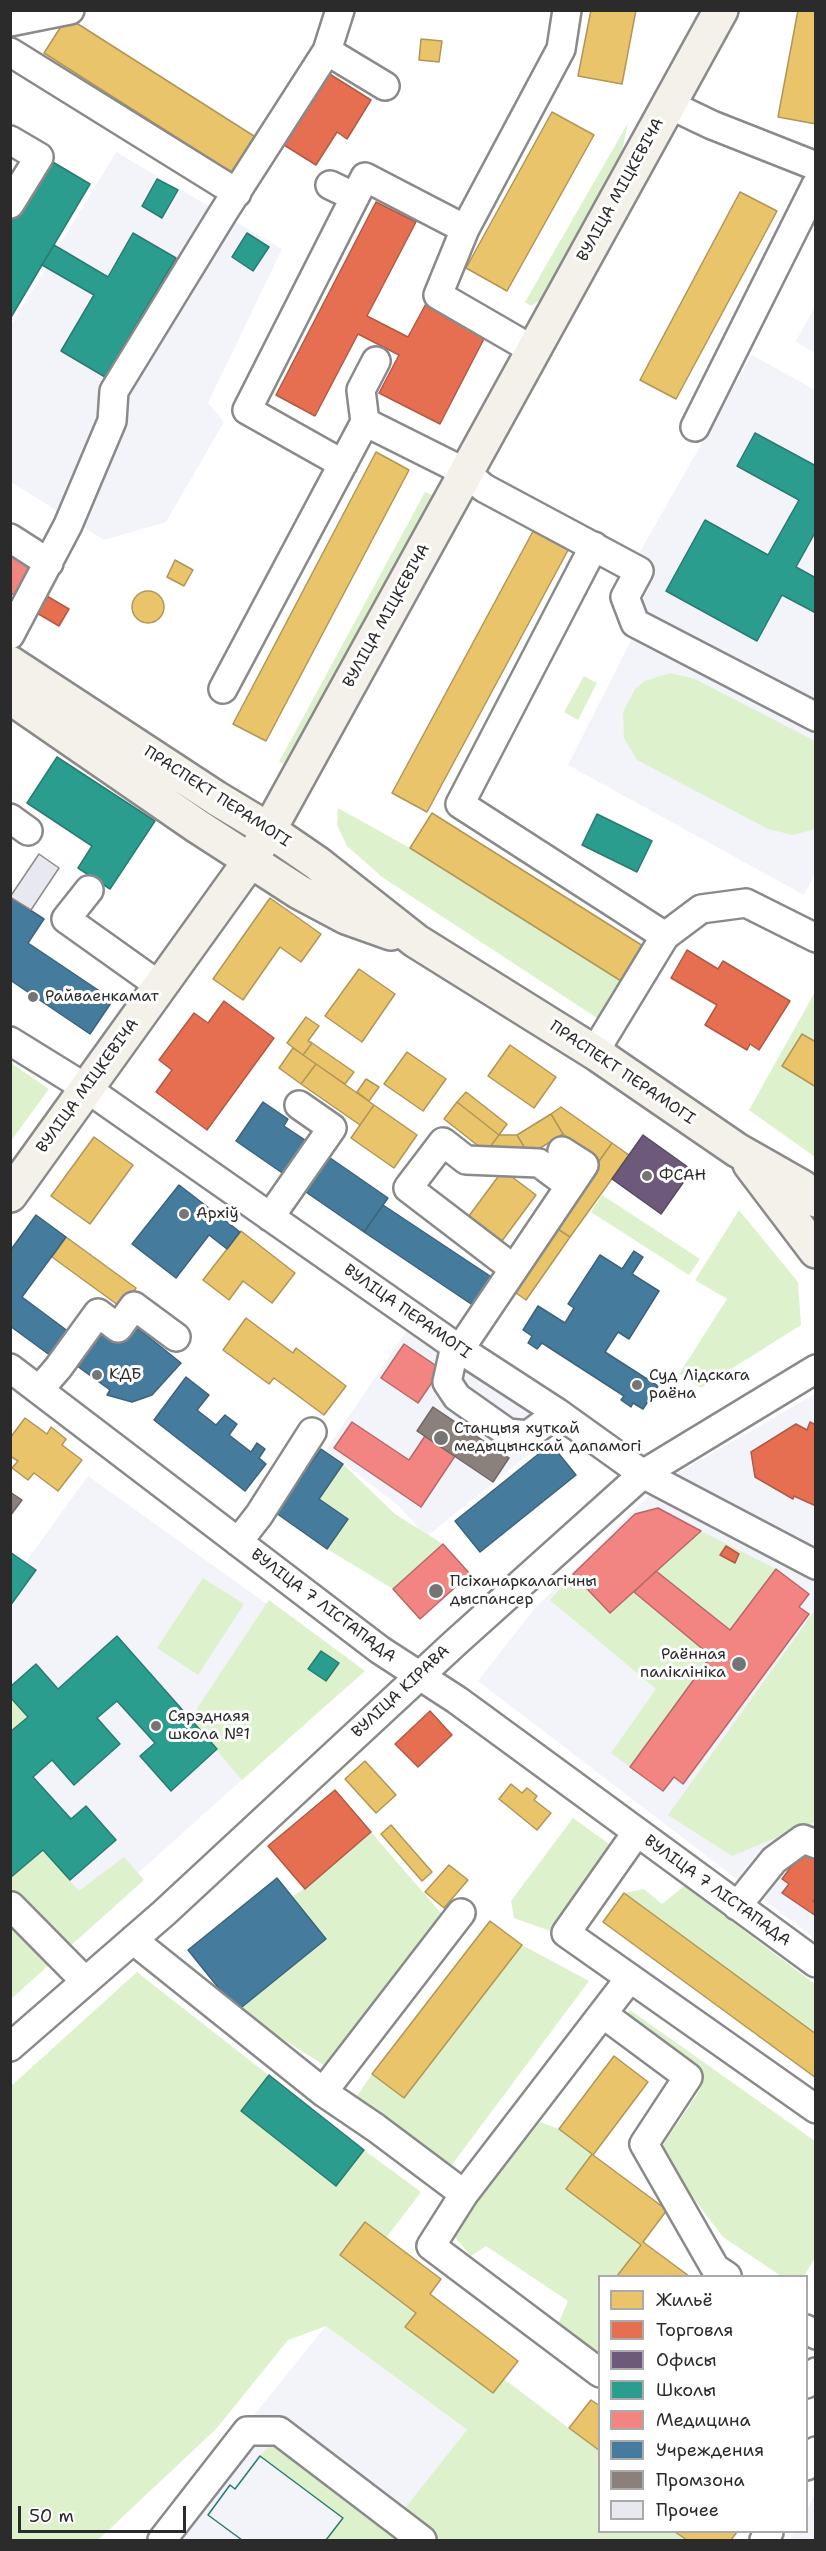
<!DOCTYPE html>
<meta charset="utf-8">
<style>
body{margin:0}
#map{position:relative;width:826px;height:2551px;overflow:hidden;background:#fff;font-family:"Shantell Sans",sans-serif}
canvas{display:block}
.frame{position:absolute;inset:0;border:12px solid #2b2b2b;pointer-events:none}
.legend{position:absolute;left:598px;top:2275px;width:210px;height:258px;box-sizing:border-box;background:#fff;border:2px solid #aaa;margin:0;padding:8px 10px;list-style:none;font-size:18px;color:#2b2b2b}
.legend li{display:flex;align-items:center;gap:12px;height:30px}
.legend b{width:30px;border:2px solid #aaa}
.scale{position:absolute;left:18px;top:2506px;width:168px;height:27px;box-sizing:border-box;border:3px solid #2b2b2b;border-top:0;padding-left:8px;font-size:18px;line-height:21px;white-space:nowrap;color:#2b2b2b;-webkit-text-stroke:4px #fff;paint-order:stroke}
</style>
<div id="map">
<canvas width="826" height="2551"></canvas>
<div class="frame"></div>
<ul class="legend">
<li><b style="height:16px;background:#e9c46a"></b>Жильё</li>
<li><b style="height:16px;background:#e76f51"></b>Торговля</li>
<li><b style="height:16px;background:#6d597a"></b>Офисы</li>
<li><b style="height:16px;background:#2a9d8f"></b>Школы</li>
<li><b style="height:16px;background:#f28482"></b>Медицина</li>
<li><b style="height:16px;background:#457b9d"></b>Учреждения</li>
<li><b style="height:16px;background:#8a817c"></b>Промзона</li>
<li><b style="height:16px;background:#e8e8f0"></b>Прочее</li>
</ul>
<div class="scale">50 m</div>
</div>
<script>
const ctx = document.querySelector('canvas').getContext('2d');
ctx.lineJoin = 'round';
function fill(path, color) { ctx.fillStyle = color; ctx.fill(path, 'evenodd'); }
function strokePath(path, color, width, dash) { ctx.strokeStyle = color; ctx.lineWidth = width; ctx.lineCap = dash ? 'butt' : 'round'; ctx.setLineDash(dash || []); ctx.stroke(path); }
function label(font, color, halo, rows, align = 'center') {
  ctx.font = font + ' "Shantell Sans",sans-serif'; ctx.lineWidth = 6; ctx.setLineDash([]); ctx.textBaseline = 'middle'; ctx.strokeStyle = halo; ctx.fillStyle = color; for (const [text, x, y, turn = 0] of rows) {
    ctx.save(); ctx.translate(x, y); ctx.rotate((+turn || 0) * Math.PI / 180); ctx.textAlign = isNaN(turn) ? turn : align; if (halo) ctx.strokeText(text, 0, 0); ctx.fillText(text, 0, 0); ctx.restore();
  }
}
fill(new Path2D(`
 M116,152L282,249L208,403L224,422L166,522L104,540L11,482L10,327Z
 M815,307V353L795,342Z
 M752,355L815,390V874L804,895L568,765L633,636L616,594Z
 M408,1329L563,1427L426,1537L399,1506L326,1450Z
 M815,1394V1939L478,1681L535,1608L664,1481Z
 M88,1476L362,1672L11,1987V1606L36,1570L25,1563Z
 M326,2326L585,2518L571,2540H153Z
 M815,2494V2540H789L794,2532H806L807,2510Z`), '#f3f3fa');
fill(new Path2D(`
 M628,123L618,170L547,296L531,306L525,302Z
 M425,492L438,498L290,765L279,762Z
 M670,673L695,679L815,741V829L793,835L768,829L637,760L624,738L623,712L635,689L645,681Z
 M584,676L597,683L578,720L564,712Z
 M338,808L410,848L621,981L597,1018L382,877L347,846L337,825Z
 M815,992V1157L749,1110Z
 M11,1063L49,1089L11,1141Z
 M602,1195L700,1259L689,1275L591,1212Z
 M739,1210L798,1282L801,1325L701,1388L679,1374L727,1299L695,1280Z
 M343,1464L395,1514L443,1544L393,1589L327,1549L348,1519L319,1499Z
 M701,1531L776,1569L730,1630L656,1571Z
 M573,1574L610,1613L634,1592L711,1656L630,1767L611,1753L656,1689L550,1600Z
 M203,1578L244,1604L198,1675L157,1648Z
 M269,1600L365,1671L242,1780L190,1719Z
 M815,1610V1822L732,1856L668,1815Z
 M10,1697L28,1717L11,1732H10Z
 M573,1818L612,1846L553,1932L514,1918L511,1901Z
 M371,1832L447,1920L330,2069L238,2011L326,1939L293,1897Z
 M43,1850L79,1891L124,1857L144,1880L11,1999L10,1878Z
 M684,1886L815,1984V2034L624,1893L644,1889L662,1904Z
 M522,1945L589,1981L448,2170L353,2102L372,2074L404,2098Z
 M137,1972L364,2150L421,2192L386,2238L365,2222L340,2255L416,2313L406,2326L493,2393L504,2379L599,2451L600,2532H675L687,2540H440L402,2512L467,2430L326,2326L288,2340L217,2428L98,2540H11L10,2087Z
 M630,2010L815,2141V2258L804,2276H781L723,2237L658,2152L700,2090L614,2031Z
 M540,2122L559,2129L592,2154L566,2189L641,2245L617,2276H600L599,2354L558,2324L568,2301L486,2246L471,2256L452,2234Z
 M272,2443L404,2540H326L343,2518L260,2456Z`), '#ddf2cc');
const homes = new Path2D(`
 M591,10H636L622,84L578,76Z
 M798,10H816V124L778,117Z
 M67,17L257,138L234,174L44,53Z
 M421,39L442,41L439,62L419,60Z
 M552,112L594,135L507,291L466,268Z
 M740,192L777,211L676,399L640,380Z
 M376,452L409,470L266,741L233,724Z
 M538,522L573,541L427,812L392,793Z
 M175,560L193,570L184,586L167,577Z
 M132 607a16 16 0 1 1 32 0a16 16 0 1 1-32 0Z
 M432,813L643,946L621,981L410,848Z
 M270,898L321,934L301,962L280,947L243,1000L213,979Z
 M359,969L395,994L362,1042L325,1016Z
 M306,1017L319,1026L308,1041L312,1043L303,1055L287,1043Z
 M802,1034L816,1042V1087L782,1066Z
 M312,1043L354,1072L345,1084L303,1055Z
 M510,1045L556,1077L534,1108L488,1076Z
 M293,1048L316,1064L301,1084L279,1068Z
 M407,1052L446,1079L423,1111L384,1084Z
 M316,1064L374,1105L360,1125L301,1084Z
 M366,1079L379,1087L369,1101L357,1092Z
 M466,1092L507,1124L499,1135L457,1102Z
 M457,1102L499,1135L486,1152L444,1119Z
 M374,1105L417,1135L394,1168L351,1138Z
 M561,1107L612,1143L599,1161L563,1134L551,1114Z
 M551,1114L563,1134L529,1155L517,1135Z
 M499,1135H517L529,1155L486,1152Z
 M94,1137L133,1165L90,1224L51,1196Z
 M612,1143L629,1155L570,1237L553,1226Z
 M503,1170L536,1195L499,1245L466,1220Z
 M553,1226L570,1237L526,1300L509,1288Z
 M241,1231L295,1273L272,1303L243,1281L229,1300L203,1280Z
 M66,1237L136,1288L122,1308L52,1257Z
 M246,1318L293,1353L296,1348L346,1386L324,1415L274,1378L269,1384L223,1350Z
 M25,1418L47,1434L51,1427L66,1439L62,1445L82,1460L58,1491L34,1473L28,1480L12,1468L18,1461L10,1456V1438Z
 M365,1761L396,1795L376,1813L345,1779Z
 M511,1784L522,1793L527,1788L537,1796L534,1800L551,1813L537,1830L499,1799Z
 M391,1825L432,1872L422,1881L381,1834Z
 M449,1865L468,1880L444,1908L425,1892Z
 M624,1893L816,2034V2078L603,1922Z
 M490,1921L522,1945L404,2098L372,2074Z
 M614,2056L648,2082L593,2155L667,2210L643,2242L689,2276H617L641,2245L566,2189L592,2154L559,2129Z
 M365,2222L441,2279L430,2294L518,2361L493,2393L405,2327L416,2313L340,2255Z
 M591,2400L600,2406V2451L569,2428Z
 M675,2532H737L731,2540H687Z`);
fill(homes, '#e9c46a');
strokePath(homes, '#b09657', 1.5);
const shops = new Path2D(`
 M328,73L371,100L347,139L337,132L316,165L284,145Z
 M376,202L416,222L367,316L408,337L428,300L488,331L440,424L379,393L399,355L358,334L315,416L276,395Z
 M40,592L69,609L59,626L30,609Z
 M687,950L718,969L723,961L790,1001L759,1050L750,1044L747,1050L705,1025L717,1005L671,978Z
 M224,1001L274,1038L207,1130L156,1092L172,1070L159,1060L194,1013L208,1023Z
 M810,1422L816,1425V1506L794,1496L793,1499L755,1477L751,1452L796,1424L807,1430Z
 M726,1546L739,1554L735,1563L720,1555Z
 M430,1711L452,1735L418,1767L395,1744Z
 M335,1790L371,1832L305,1889L268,1846Z
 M805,1848L816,1855V1898L813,1901L816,1903V1916L782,1893L789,1884L782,1879Z`);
fill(shops, '#e76f51');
strokePath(shops, '#af5b46', 1.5);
const offices = new Path2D(`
 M643,1135L692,1170L661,1214L612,1179Z`);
fill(offices, '#6d597a');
strokePath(offices, '#594b62', 1.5);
const schools = new Path2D(`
 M46,158L90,184L10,319V218Z
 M157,179L178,190L162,218L142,206Z
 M133,233L176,258L105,377L61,351L94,295L42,265L54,245L108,277Z
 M247,233L269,247L253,271L232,257Z
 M755,433L816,466V531L796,567L816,578V613L782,595L757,641L666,591L705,520L768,555L799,500L737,466Z
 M57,757L155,821L110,889L78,868L92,846L27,803Z
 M597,814L652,841L637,872L582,845Z
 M10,1552L36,1570L10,1606Z
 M117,1636L217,1749L171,1791L140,1756L155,1743L117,1701L97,1718L120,1744L74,1785L52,1760L33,1777L71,1819L86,1806L116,1840L70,1880L43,1850L10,1878V1732L28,1717L10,1697V1687L36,1664L58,1689Z
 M321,1651L339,1663L326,1681L308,1669Z
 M269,2075L364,2150L336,2186L241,2111Z
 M260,2456L343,2518L326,2540H242L208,2515L230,2485L235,2489Z
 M260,2456L343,2518L326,2540H242L208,2515L230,2485L235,2489Z`);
fill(schools, '#2a9d8f');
strokePath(schools, '#2a7b71', 1.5);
const health = new Path2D(`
 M10,555L30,566L14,595L10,593Z
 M404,1344L441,1369L418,1403L381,1378Z
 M352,1422L409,1460L425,1436L455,1456L421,1507L334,1448Z
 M658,1508L701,1531L610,1613L573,1574L635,1514Z
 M443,1544L470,1574L420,1619L393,1589Z
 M776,1569L809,1594L799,1607L809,1614L683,1784L674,1777L663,1791L630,1767L711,1656L634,1592L656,1571L730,1630Z`);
fill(health, '#f28482');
strokePath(health, '#b66968', 1.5);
const public = new Path2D(`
 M10,897L44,919L28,943L113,1000L90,1034L10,980Z
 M263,1102L288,1119L284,1126L314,1146L291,1179L236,1141Z
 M323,1153L388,1198L364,1232L300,1188Z
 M179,1185L240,1232L227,1249L209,1235L176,1278L132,1244Z
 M383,1205L499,1282L480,1310L364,1232Z
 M36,1215L66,1237L22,1297L69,1332L51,1356L10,1326V1251Z
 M634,1251L643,1257L632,1274L659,1291L629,1339L618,1332L605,1352L658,1386L643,1409L633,1403L631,1407L621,1400L624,1396L542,1343L537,1349L528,1343L532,1336L523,1330L538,1306L565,1323L574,1308L568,1304L600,1255L622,1269Z
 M130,1322L181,1363L152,1395L132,1402L107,1395L110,1390L73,1363L99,1329Z
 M186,1377L209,1395L197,1410L216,1425L225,1415L237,1424L229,1435L251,1452L257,1443L265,1449L259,1458L266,1464L245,1491L154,1420Z
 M551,1444L576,1475L480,1552L455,1521Z
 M321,1449L343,1464L319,1499L348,1519L327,1549L276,1513Z
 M277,1878L326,1939L237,2011L188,1950Z`);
fill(public, '#457b9d');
strokePath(public, '#3d637b', 1.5);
const industry = new Path2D(`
 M433,1407L509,1458L493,1482L417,1431Z
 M10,1492L22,1500L10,1516Z`);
fill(industry, '#8a817c');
strokePath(industry, '#6e6764', 1.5);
const building = new Path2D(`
 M39,854L59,868L31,910L10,897Z`);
fill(building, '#e8e8f0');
strokePath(building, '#8a8a8a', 1.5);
const minor = new Path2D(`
 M10,22L70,10
 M327,51L385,86
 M10,52L237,193
 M668,104L712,125L816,166
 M10,140L39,157L10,204
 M330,185L355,197
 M533,350L438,295L465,229L561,49L567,10
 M365,422L465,472L484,488L639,571L625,597L635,623L816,717
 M695,427L816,185
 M343,464L247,410L365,177L465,229
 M10,538L49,563
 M594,546L460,804L665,936
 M10,635L68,525L112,421L114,391L223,213L327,51L340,10
 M223,689L365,422L361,390L376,361
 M10,818L28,831
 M89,890L66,919L160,986
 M10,1041L86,1088L455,1346L558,1413L643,1474L816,1565
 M597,1054L603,1038L665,936L701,909L746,903L816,938
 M270,1217L332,1128L299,1105
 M514,1269L408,1188L443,1142L466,1160L539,1163L570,1186
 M455,1346L447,1382L457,1397L508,1433L528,1435L558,1413
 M460,1349L584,1165L562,1151
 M10,1368L380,1650L457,1700L816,1963
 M39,1390L58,1368L98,1313L118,1328L134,1306L176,1337
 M238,1542L259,1515L312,1432
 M637,1832L566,1933L816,2109
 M11,1906L85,1981
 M737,1906L774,1860L803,1839L816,1844
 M133,1940L323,2092L376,2128L464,2194L431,2246L600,2373
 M603,2014L688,2077L644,2144L715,2268L727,2276
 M10,2047L164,1913L455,1643L643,1474L816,1369
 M323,2092L461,1913
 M464,2194L630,1978
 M806,2329L816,2335
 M806,2384L816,2372
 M806,2466L816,2451
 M162,2540L247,2431H279L422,2540
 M764,2540L769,2532`);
const major = new Path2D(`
 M10,663L216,798L269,830L317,863L416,941L597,1054L737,1150L802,1187L816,1200
 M10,697L197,826L299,892L346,917L391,933
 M750,1164L816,1251
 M10,1195L250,861L269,830L721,10`);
strokePath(minor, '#8a8a8a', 32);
strokePath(major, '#8a8a8a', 38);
strokePath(minor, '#fff', 27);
strokePath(major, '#f4f1eb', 33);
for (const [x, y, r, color] of [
 [33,997,6,"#757575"],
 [647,1176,6,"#757575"],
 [184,1214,6,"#757575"],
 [97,1375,6,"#757575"],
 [637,1385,6,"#757575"],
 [441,1438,8,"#757575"],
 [436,1591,8,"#757575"],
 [739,1664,8,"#757575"],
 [156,1726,6,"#757575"]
]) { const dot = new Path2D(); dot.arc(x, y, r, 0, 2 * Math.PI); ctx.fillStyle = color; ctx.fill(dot); strokePath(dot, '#fff', 2); }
label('16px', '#2b2b2b', '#fff', [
 ["ВУЛІЦА МІЦКЕВІЧА",621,190,-61],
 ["ВУЛІЦА МІЦКЕВІЧА",387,616,-61],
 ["ПРАСПЕКТ ПЕРАМОГІ",217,797,33],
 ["ПРАСПЕКТ ПЕРАМОГІ",622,1073,34],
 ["ВУЛІЦА МІЦКЕВІЧА",88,1086,-54],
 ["ВУЛІЦА ПЕРАМОГІ",407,1312,35],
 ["ВУЛІЦА 7 ЛІСТАПАДА",323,1606,37],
 ["ВУЛІЦА КІРАВА",401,1692,-43],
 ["ВУЛІЦА 7 ЛІСТАПАДА",717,1891,36]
]);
label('16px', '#2b2b2b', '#fff', [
 ["Райваенкамат",45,997],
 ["ФСАН",659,1176],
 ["Архіў",196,1214],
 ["КДБ",109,1375],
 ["Суд Лідскага",649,1376],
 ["раёна",649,1394],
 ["Станцыя хуткай",454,1429],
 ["медыцынскай дапамогі",454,1447],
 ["Псіханаркалагічны",450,1582],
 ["дыспансер",450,1600],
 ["Раённая",726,1655,"right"],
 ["паліклініка",726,1673,"right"],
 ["Сярэднаяя",168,1717],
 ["школа №1",168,1735]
], 'left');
</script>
